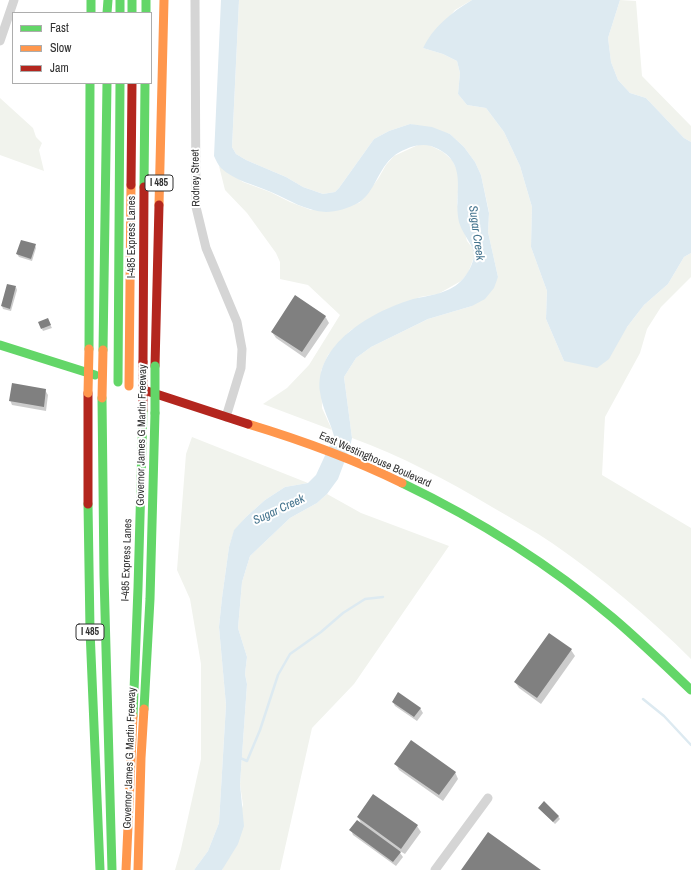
<!DOCTYPE html>
<style>
body{margin:0}
#map{position:relative;width:691px;height:870px;overflow:hidden;background:#fff;font-family:"Archivo Narrow",sans-serif}
canvas{display:block}
.legend{position:absolute;left:12px;top:12px;width:140px;height:72px;box-sizing:border-box;background:#fff;border:1px solid #adadad;margin:0;padding:5px 7px;list-style:none;font-size:12px;color:#313131}
.legend li{display:flex;align-items:center;gap:8px;height:20px}
.legend b{width:20px;border:1px solid #adadad}
</style>
<div id="map">
<canvas width="691" height="870"></canvas>
<ul class="legend">
<li><b style="height:5px;background:#63d668"></b>Fast</li>
<li><b style="height:5px;background:#ff974d"></b>Slow</li>
<li><b style="height:5px;background:#b3261e"></b>Jam</li>
</ul>
</div>
<script>
const ctx = document.querySelector('canvas').getContext('2d');
ctx.lineJoin = 'round';
function fill(path, color) { ctx.fillStyle = color; ctx.fill(path, 'evenodd'); }
function strokePath(path, color, width, dash) { ctx.strokeStyle = color; ctx.lineWidth = width; ctx.lineCap = dash ? 'butt' : 'round'; ctx.setLineDash(dash || []); ctx.stroke(path); }
function label(font, color, halo, rows, align = 'center') {
  ctx.font = font + ' "Archivo Narrow",sans-serif'; ctx.lineWidth = 4; ctx.setLineDash([]); ctx.textBaseline = 'middle'; ctx.strokeStyle = halo; ctx.fillStyle = color; for (const [text, x, y, turn = 0] of rows) {
    ctx.save(); ctx.translate(x, y); ctx.rotate((+turn || 0) * Math.PI / 180); ctx.textAlign = isNaN(turn) ? turn : align; if (halo) ctx.strokeText(text, 0, 0); ctx.fillText(text, 0, 0); ctx.restore();
  }
}
fill(new Path2D(`
 M239,0H472L455,10L423,48L443,54L457,61L460,73L458,94L467,105L486,108L504,132L520,166L532,207L531,247L547,291L546,319L564,361L627,327L644,305L668,284L684,257L691,253V277L661,307L647,329L640,353L605,417L602,475L691,528V659C649,617 601,577 552,543C533,530 512,519 492,507C447,480 401,456 352,438L344,377L356,358L371,347L428,319L472,306L498,277L488,232L489,212L481,175L475,162L464,147L450,134L410,124L389,131L374,139L339,188L335,192L323,194L303,187L286,177L246,160L236,154L232,147Z
 M620,0L636,1L642,76L691,126V142L684,138L646,98L630,93L618,80L611,62L608,38Z
 M0,98L33,128L36,137L42,143L39,150L44,171L0,155Z
 M418,145H429L443,152L452,160L457,170L459,181L457,203L467,241L474,250V257L468,273L461,281L438,294L420,297L351,330L328,355L321,371L322,408L332,430L263,404L287,388L309,365L340,315L308,285L280,279V262L276,253L247,213L225,190L219,166L243,182L270,192L290,202L311,210L359,203L368,192L378,179L386,165L394,156Z
 M192,437L308,483L285,487L265,500L246,517L234,531L229,547L222,598L219,627L226,705L219,823L208,851L194,870H175L181,849L201,759V664L190,599L177,570L186,454Z
 M327,494L361,513L449,546L354,684L312,728L280,870H222L243,805L240,784L247,684L245,674L247,657L238,628L242,582L250,556L290,518L317,503Z`), '#f1f3ed');
fill(new Path2D(`
 M221,0H239L232,147L236,154L246,160L286,177L303,187L323,194L335,192L339,188L374,139L389,131L410,124L432,127L450,134L464,147L475,162L481,175L489,213L488,232L498,277L494,288L485,299L472,306L428,319L371,347L356,358L344,377L352,438L350,447L338,479L327,494L317,503L290,518L250,556L242,582L238,628L247,657L245,674L247,684L240,784L244,826L238,844L222,870H194L208,851L219,823L226,705L219,627L222,598L229,547L234,530L246,517L265,500L285,487L308,483L316,475L334,436C330,421 322,408 320,392C314,345 371,312 410,300C427,295 447,295 461,281C467,275 474,263 474,254C474,247 463,234 460,225C451,195 473,161 431,146C424,144 417,145 411,147C406,149 398,152 394,156C378,168 375,193 358,203C349,208 336,212 326,212C306,211 289,200 271,192C253,184 235,181 221,168C218,165 216,160 214,156Z
 M472,0H620L608,38L611,62L618,80L630,93L646,98L684,138L691,142V253L684,257L668,284L644,305L627,327L609,359L597,368L564,361L546,319L547,291L531,247L532,207L520,166L504,132L486,108L467,105L458,94L460,73L457,61L443,54L423,48C433,27 452,12 472,0Z`), '#ddeaf1');
fill(new Path2D(`
 M35,245L36,248L32,261L19,257L17,254Z
 M16,287L17,290L11,311L3,309L2,306Z
 M325,316L329,323L305,358L276,338L272,332Z
 M49,322L52,328L43,331L42,329Z
 M45,390L48,395L46,411L12,405L10,400Z
 M571,650L575,656L541,704L519,688L515,682Z
 M393,702L420,708L423,713L417,721L395,706Z
 M396,764L455,772L458,779L443,801L399,770Z
 M539,808L558,816L560,819L555,824Z
 M358,817L417,826L421,832L405,854L398,850L403,857L396,866L353,835L351,830L362,825Z`), '#0003');
strokePath(new Path2D(`
 M643,699L664,716L691,745
 M238,757L247,761L260,730L278,675L290,654L321,632L343,613L365,599L383,597`), '#ddeaf1', 2.5);
fill(new Path2D(`
 M21,240L36,244L31,259L16,254Z
 M7,284L16,286L10,309L1,306Z
 M295,295L326,316L302,352L271,332Z
 M48,318L51,325L41,329L38,322Z
 M12,383L46,389L44,407L9,401Z
 M549,633L572,649L537,698L514,682Z
 M398,692L421,708L414,717L392,702Z
 M411,740L456,772L439,795L394,764Z
 M373,794L418,825L401,849L357,817Z
 M544,801L559,816L553,822L538,808Z
 M357,820L401,852L393,862L349,830Z
 M488,832L541,870H461Z`), '#808080');
strokePath(new Path2D(`
 M195,0L196,207L206,248L237,322L242,349L241,368L226,417
 M0,41L14,0
 M435,870L488,798`), '#d5d5d5', 9);
strokePath(new Path2D(`
 M91,0V13
 M120,0V13
 M132,0V13
 M146,0V13
 M107,13L108,0
 M144,187L145,83
 M0,345L95,375
 M89,349L90,83
 M103,350L107,83
 M118,382L120,83
 M102,398L104,575L112,870
 M402,483C477,519 549,564 613,618C640,641 665,665 691,690
 M88,504L90,630L100,870
 M144,709L150,599L155,413
 M133,716L138,588L143,410`), '#63d668', 9);
strokePath(new Path2D(`
 M159,205L164,0
 M129,386L131,185
 M248,424C301,440 353,459 402,483
 M126,870L133,716
 M138,870L141,758L144,709`), '#ff974d', 9);
strokePath(new Path2D(`
 M131,185L132,83
 M143,362L144,187
 M155,366L159,205
 M147,391L248,424
 M88,393V504`), '#b3261e', 9);
strokePath(new Path2D(`
 M155,366V413`), '#63d668', 9);
strokePath(new Path2D(`
 M88,393L89,349
 M102,398L103,350`), '#ff974d', 9);
strokePath(new Path2D(`
 M143,362V410`), '#b3261e', 9);
for (const [x, y, w] of [
 [159,183,28],
 [90,632,28]
]) { const box = new Path2D(); box.roundRect(x - w / 2, y - 8, w, 16, 3); ctx.fillStyle = '#fff'; ctx.fill(box); strokePath(box, '#313131', 1); }
label('bold 10px', '#313131', null, [
 ["I 485",159,183],
 ["I 485",90,632]
]);
label('11px', '#313131', '#fff', [
 ["Rodney Street",196,178,-91],
 ["I-485 Express Lanes",132,237,-90],
 ["Governor James G Martin Freeway",142,435,-89],
 ["East Westinghouse Boulevard",375,460,24],
 ["I-485 Express Lanes",127,560,-88],
 ["Governor James G Martin Freeway",130,758,-88]
]);
label('italic 12px', '#45748e', '#fff', [
 ["Sugar Creek",476,233,82],
 ["Sugar Creek",279,510,-25]
]);
</script>
